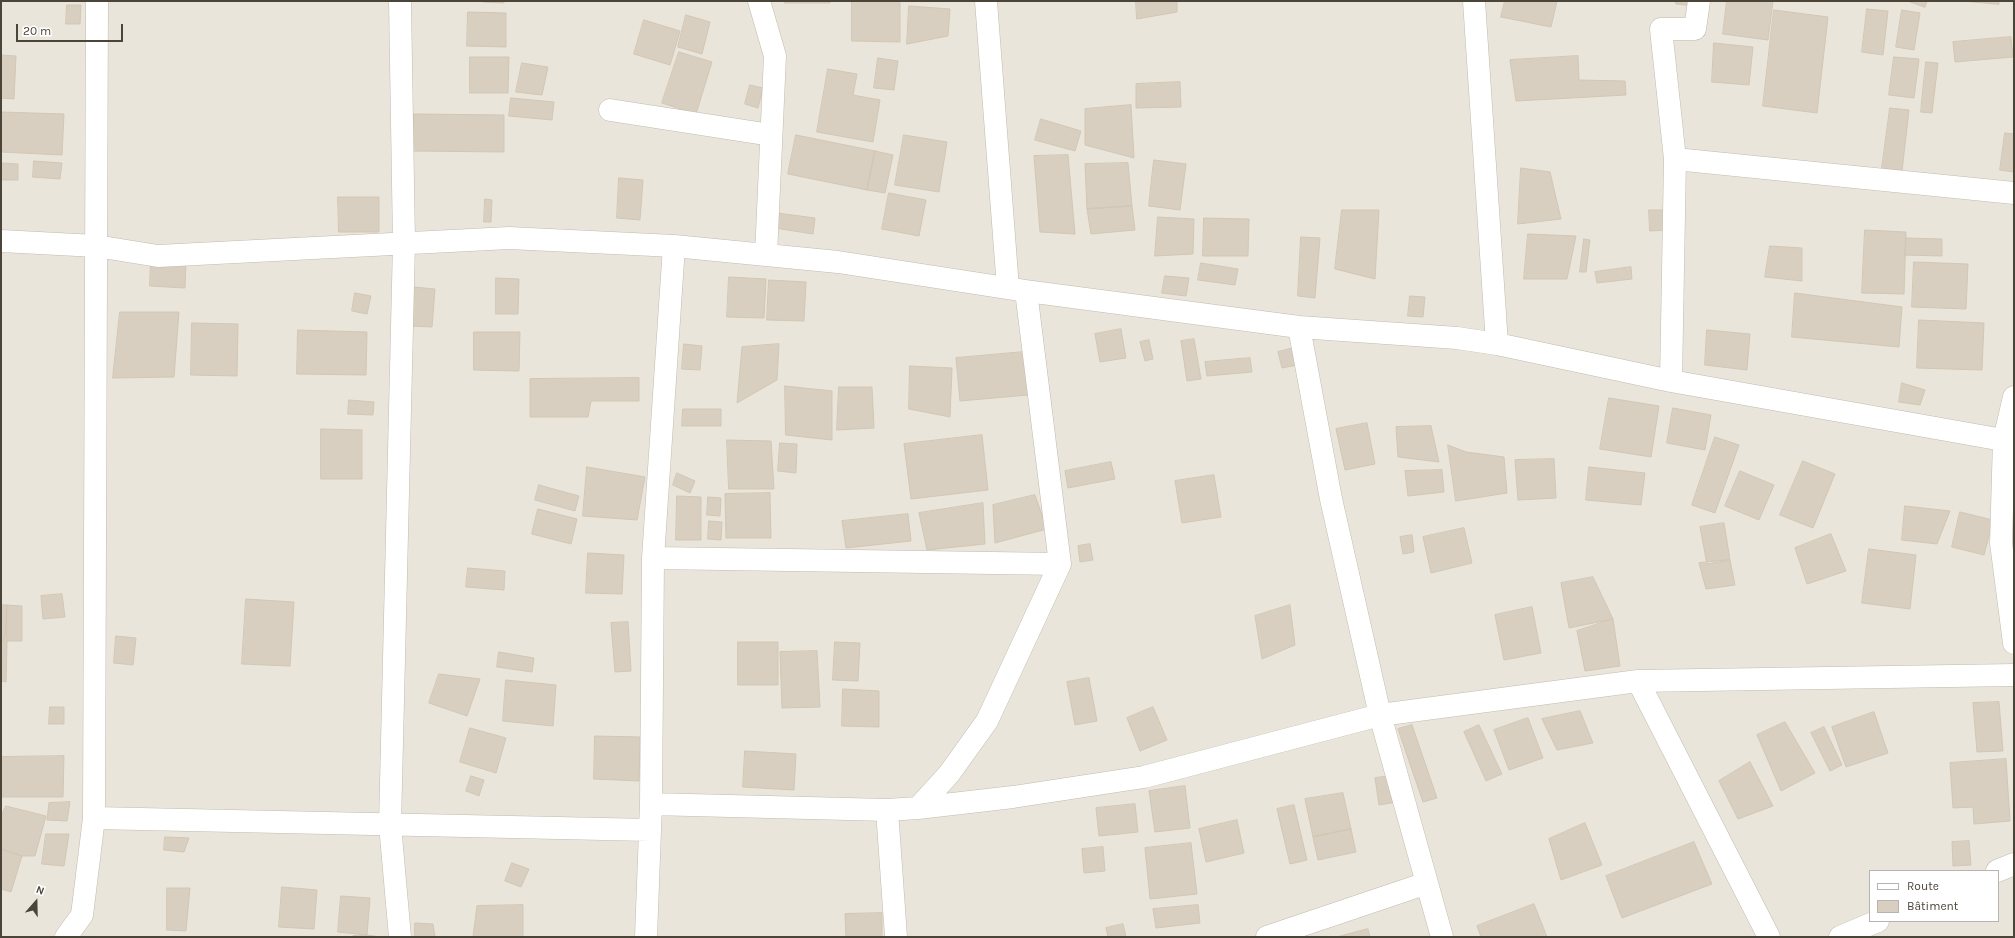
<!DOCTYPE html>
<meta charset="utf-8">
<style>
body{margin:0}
#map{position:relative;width:2015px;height:938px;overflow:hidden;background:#f6f3ec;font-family:Karla,sans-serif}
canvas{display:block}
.frame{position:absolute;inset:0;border:2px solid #4b4439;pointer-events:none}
.legend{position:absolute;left:1869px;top:870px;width:130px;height:52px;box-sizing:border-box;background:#fff;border:1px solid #b7b4b0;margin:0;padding:5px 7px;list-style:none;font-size:12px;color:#4b4439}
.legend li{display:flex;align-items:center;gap:8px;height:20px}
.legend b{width:20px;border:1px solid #b7b4b0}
.north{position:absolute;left:16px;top:882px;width:40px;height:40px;-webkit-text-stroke:3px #fff;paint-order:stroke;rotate:20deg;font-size:11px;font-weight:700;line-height:16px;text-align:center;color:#4b4439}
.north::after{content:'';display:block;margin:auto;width:14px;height:18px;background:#4b4439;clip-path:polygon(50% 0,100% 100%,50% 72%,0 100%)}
.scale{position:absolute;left:16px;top:24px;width:107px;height:18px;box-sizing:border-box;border:2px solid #4b4439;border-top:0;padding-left:5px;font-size:12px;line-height:14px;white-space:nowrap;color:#4b4439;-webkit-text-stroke:3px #fff;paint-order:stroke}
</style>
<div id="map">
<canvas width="2015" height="938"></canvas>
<div class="frame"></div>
<ul class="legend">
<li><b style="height:5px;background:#fff"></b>Route</li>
<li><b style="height:11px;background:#d8cfc1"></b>Bâtiment</li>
</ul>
<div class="north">N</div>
<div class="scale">20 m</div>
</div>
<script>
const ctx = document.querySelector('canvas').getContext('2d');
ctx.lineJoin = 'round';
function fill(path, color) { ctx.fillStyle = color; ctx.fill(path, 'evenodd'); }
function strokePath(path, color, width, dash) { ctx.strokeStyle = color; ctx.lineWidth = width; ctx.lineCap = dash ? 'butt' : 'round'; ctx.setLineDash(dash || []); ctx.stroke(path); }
fill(new Path2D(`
 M1,1H2014V937H1ZM1870,871H1998V921H1870Z`), '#eae5da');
const building = new Path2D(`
 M483,1H504V3L483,2Z
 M785,1H830V3H785Z
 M852,1H900V42L852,41Z
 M1136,1H1177V12L1137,19Z
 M1505,1H1557L1551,27L1501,17Z
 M1676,1H1696L1695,6L1676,4Z
 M1727,1H1773L1768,40L1723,34Z
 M1908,1H1927L1925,7Z
 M1963,1H1999V4Z
 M67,5H81L80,24H66Z
 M909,6L950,9L948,36L907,44Z
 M1867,9L1888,11L1883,55L1862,52Z
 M1774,10L1828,17L1817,113L1763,106Z
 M1902,10L1920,13L1914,50L1896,47Z
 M468,12L506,13V47L467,46Z
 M686,15L710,22L702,54L678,47Z
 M644,20L680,31L670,65L634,54Z
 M2011,37L2013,57L1955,62L1953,42Z
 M1714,43L1753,47L1749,85L1712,82Z
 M679,52L712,62L696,114L662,103Z
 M1,55L16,56L14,99L1,98Z
 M1578,56L1579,80L1625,81L1626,95L1516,101L1510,60Z
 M470,57H509L508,93H470Z
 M1894,57L1919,59L1914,98L1889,95Z
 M878,58L898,61L894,90L874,88Z
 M1926,62L1938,63L1932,113L1921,112Z
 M522,63L548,67L542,95L516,92Z
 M828,69L857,74L853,95L880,100L873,142L817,132Z
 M1180,82L1181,107L1136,108V84Z
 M750,85L763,88L758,108L745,104Z
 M511,98L554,102L552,120L509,116Z
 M1131,105L1134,158L1085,145V109Z
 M1890,108L1909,110L1902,171L1882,168Z
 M1,112L64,114L62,155L1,152Z
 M414,114L504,115V152L413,151Z
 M1041,119L1081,131L1075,151L1035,140Z
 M2005,133L2014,134V172L2000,170Z
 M796,135L875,151L867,190L788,174Z
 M904,135L947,142L939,192L895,185Z
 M875,151L893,155L885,193L867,190Z
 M1068,155L1075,234L1040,232L1034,156Z
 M1154,160L1186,164L1180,210L1149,206Z
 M34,161L62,163L60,179L33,177Z
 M1,163L18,164V180H1Z
 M1128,163L1132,206L1087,209L1085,164Z
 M1521,168L1550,172L1561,219L1518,224Z
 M619,178L643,180L640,220L617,218Z
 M889,193L926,200L919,236L882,229Z
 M338,197H379V232H339Z
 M485,199L492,200L491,222H484Z
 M1132,206L1135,230L1091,234L1087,209Z
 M1342,210H1379L1375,279L1335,269Z
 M1649,210H1667L1668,230L1650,231Z
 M777,213L815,218L813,234L775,228Z
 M1158,217L1194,219L1193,254L1155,256Z
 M1204,218L1249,219L1248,256H1203Z
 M1865,230L1906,232L1904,294L1862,293Z
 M1528,234L1576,236L1567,279H1524Z
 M1301,237L1320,238L1315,298L1298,296Z
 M1906,238L1942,239V256L1905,255Z
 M1584,239L1590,240L1586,272H1580Z
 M1770,246L1802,248V281L1765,277Z
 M151,259L186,261L185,288L150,286Z
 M1914,262L1968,264L1966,309L1912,307Z
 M1201,263L1238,269L1235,285L1198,280Z
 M1631,267L1632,279L1597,283L1595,272Z
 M1165,276L1189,278L1186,296L1162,293Z
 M729,277L766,279L764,318L727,317Z
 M496,278L519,279L518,314H496Z
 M769,280L806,282L804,321L767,320Z
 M413,287L435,289L432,327L410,326Z
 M355,293L371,296L367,314L352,311Z
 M1795,293L1902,307L1899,347L1792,337Z
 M1410,296L1425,297L1423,317L1408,316Z
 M120,312H179L174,377L113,378Z
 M1919,320L1984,323L1982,370L1917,368Z
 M192,323L238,324L237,376L191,375Z
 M1121,329L1126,358L1100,362L1095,334Z
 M298,330L367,332L366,375L297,374Z
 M1707,330L1750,334L1747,370L1705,365Z
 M474,332H520L519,371L474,370Z
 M1194,339L1201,379L1187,381L1181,341Z
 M1149,340L1153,359L1145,361L1140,342Z
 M684,344L702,346L700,370L682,369Z
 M779,344L777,380L737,403L742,347Z
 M1293,348L1297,365L1282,368L1278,352Z
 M1024,352L1028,395L960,401L956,358Z
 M1250,358L1252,372L1207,376L1205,362Z
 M910,366L952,368L950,417L909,409Z
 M639,378V401H591L588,417H530V379Z
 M1902,383L1925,390L1920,405L1899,402Z
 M785,386L832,391V440L786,435Z
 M839,387H872L874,428L837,430Z
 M1609,398L1659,406L1651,457L1600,449Z
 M349,400L374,402L373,415L348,414Z
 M1673,408L1711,415L1705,450L1667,443Z
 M683,409H721V426H682Z
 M1367,423L1375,464L1345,470L1336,429Z
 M1431,426L1439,462L1398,457L1396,427Z
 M321,429L362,430V479H321Z
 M982,435L988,490L911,499L904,444Z
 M1715,437L1739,445L1715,513L1692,505Z
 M727,440L771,441L774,489H729Z
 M780,443L797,444L796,473L778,471Z
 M1448,445L1466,452L1504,457L1507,493L1456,501Z
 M1554,459L1556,498L1518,500L1515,460Z
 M1803,461L1835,474L1813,528L1780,515Z
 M1111,462L1115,479L1068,488L1065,471Z
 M587,467L645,477L637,520L583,516Z
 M1589,467L1645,473L1641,505L1586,500Z
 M1442,470L1444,492L1408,496L1405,471Z
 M1740,471L1774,485L1759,520L1725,506Z
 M677,473L695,481L690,493L673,485Z
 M1214,475L1221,517L1182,523L1175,481Z
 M539,485L579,496L575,511L535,500Z
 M770,493L771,538H726L725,494Z
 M1035,495L1047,529L995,543L993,505Z
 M677,496L701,497V540H676Z
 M708,497L721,498L720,516L707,515Z
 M983,503L985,544L927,550L919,513Z
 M1905,506L1950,511L1937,544L1902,540Z
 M538,509L577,519L571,544L532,534Z
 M1960,512L1993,520L1984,555L1952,547Z
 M908,514L911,541L846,548L842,521Z
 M709,521L722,522L721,540L708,539Z
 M1724,523L1730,560L1707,564L1700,527Z
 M1464,528L1472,563L1431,573L1423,537Z
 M1831,534L1846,571L1807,584L1795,548Z
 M1412,535L1414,552L1403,554L1400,537Z
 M1090,544L1093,560L1080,562L1078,546Z
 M1869,549L1916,555L1910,609L1862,603Z
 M588,553L624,555L622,594L586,593Z
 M1730,560L1735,585L1706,589L1699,563Z
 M468,568L505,571L504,590L466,587Z
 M1593,577L1613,619L1569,628L1561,583Z
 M62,594L65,617L43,619L41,596Z
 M246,599L294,602L290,666L242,664Z
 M1,605H7L5,640H1Z
 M7,605L22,606V641H7Z
 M1290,605L1295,645L1262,659L1255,616Z
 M1532,607L1541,653L1504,660L1495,615Z
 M1613,619L1620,666L1585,671L1577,631Z
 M628,622L631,671L615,672L611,623Z
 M116,636L136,638L133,665L114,663Z
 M1,641H7L6,682L1,681Z
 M738,642H778V685H738Z
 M835,642L860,643L858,681L833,680Z
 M817,651L820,707L782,708L780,652Z
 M499,652L534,658L532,672L497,667Z
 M439,674L480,679L467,716L429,703Z
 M1089,678L1097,721L1075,725L1067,682Z
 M506,680L556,685L553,726L503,721Z
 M843,689L879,691V727L842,726Z
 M1999,702L2003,751L1977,752L1973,703Z
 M50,707H64V724H49Z
 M1153,707L1167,740L1140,751L1127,718Z
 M1580,711L1593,743L1557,750L1542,719Z
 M1874,712L1888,753L1846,767L1832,727Z
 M1528,718L1543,758L1509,770L1494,730Z
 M1785,722L1815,773L1781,791L1757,735Z
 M1412,725L1437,798L1423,802L1398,729Z
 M1479,725L1502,774L1486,781L1464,732Z
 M1824,727L1842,765L1830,771L1811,733Z
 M470,728L506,738L496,773L460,762Z
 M595,736L640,737L639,781L594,779Z
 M745,751L796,754L794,790L743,787Z
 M64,756L63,797H1V757Z
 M2006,759L2010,821L1974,824L1973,807L1953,808L1950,763Z
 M1750,762L1773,806L1738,819L1719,781Z
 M471,776L484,780L479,796L466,791Z
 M1392,776L1397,802L1379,805L1375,778Z
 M1185,786L1190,828L1155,832L1149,791Z
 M1343,793L1351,829L1313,837L1305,799Z
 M70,802L67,821L47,820L49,803Z
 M1135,804L1138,832L1099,836L1096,808Z
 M1294,805L1307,860L1290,864L1277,809Z
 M6,806L46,816L35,856H22L1,849V817Z
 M1237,820L1244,853L1206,862L1199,829Z
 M1585,823L1602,865L1561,880L1549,839Z
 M1351,829L1356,852L1318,860L1313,837Z
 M46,834H69L64,866L42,864Z
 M165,837L189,838L184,852L164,850Z
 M1969,841L1971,865L1953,866L1952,842Z
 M1694,842L1712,884L1622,918L1606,876Z
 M1191,843L1197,894L1150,899L1145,848Z
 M1103,847L1105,871L1084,873L1082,849Z
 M1,849L22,856L11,892L1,889Z
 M512,863L529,869L521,887L505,881Z
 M282,887L317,890L314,929L279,927Z
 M167,888H190L186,931L167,930Z
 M341,896L370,898L367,935L338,932Z
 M1534,904L1547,937H1481L1477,926Z
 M523,905V937H473L477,906Z
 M1198,905L1200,923L1156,928L1153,909Z
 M882,913V937H846L845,914Z
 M415,923L433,924L435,937H415Z
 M1123,924L1126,937H1108L1106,928Z
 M1368,929L1370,937H1337Z
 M367,935L381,937H353V936Z`);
fill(building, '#d8cfc1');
strokePath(building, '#d3c7b4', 1);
const minor = new Path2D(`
 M400,1L404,243L390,825L400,937
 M759,1L775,56L766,255
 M986,1L1008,288
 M1474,1L1497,344
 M610,110L771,135
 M1675,159L2014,193
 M1,241L96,246L158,256L509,238L674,246L838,262L1026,291L1299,327L1457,338L1497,344L1671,381L2014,442
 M1299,327L1331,499L1380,715L1442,937
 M1671,381L1675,159L1661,29H1695L1699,1
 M2014,397L2004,440L2001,543L2014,643
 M653,558L1060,564
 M1638,681L1769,937
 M651,804L887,810L918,808L1013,797L1144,777L1380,715L1638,681L2014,675
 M918,808L949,774L987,721L1060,564L1026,291
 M887,810L896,937
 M94,818L650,830
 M1997,871L2014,864
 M66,937L82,915L94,818L97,1
 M646,937L651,804L653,558L674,246
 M1267,937L1427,883
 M1840,937L1878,921`);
strokePath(minor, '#c2bbae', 23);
strokePath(minor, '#fff', 22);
</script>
